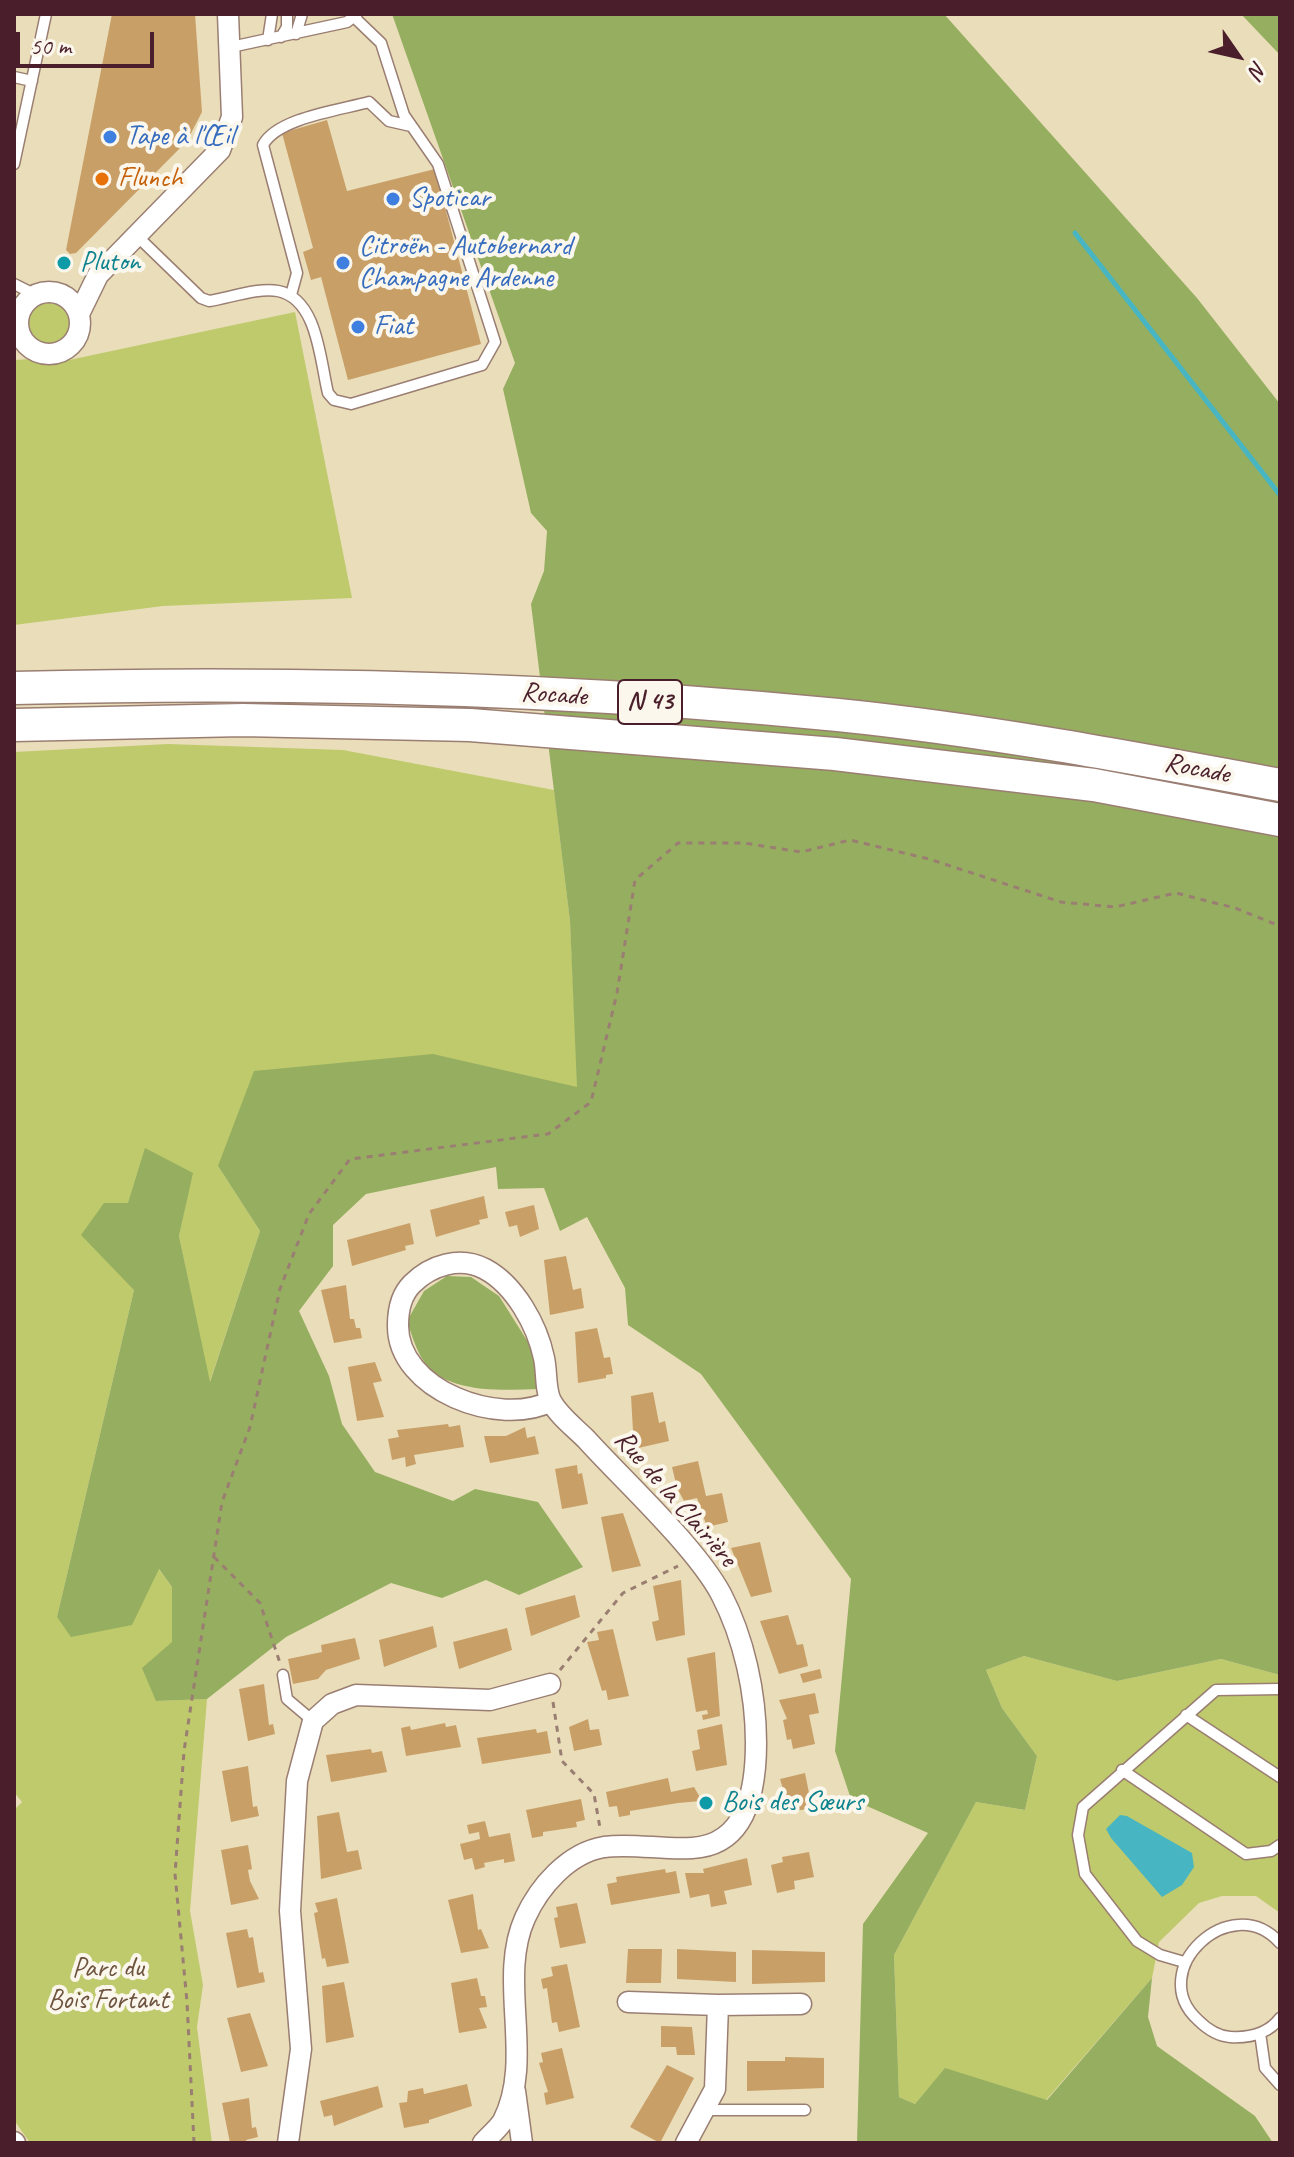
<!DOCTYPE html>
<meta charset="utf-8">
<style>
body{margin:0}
#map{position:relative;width:1294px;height:2157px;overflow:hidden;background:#eadeba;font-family:Caveat,sans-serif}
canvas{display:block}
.frame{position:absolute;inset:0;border:16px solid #4a1f2b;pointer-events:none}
.north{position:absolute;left:1198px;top:16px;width:80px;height:80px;-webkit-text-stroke:6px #fbf7ec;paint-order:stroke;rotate:124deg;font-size:22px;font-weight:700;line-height:32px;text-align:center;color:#4a1f2b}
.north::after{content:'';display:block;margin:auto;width:28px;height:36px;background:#4a1f2b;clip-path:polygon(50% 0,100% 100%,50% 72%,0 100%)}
.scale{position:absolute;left:16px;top:32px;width:138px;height:36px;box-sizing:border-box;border:4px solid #4a1f2b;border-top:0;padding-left:10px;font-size:24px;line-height:28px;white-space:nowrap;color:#4a1f2b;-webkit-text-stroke:6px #fbf7ec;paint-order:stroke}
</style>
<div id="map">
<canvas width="1294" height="2157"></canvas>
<div class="frame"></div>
<div class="north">N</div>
<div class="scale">50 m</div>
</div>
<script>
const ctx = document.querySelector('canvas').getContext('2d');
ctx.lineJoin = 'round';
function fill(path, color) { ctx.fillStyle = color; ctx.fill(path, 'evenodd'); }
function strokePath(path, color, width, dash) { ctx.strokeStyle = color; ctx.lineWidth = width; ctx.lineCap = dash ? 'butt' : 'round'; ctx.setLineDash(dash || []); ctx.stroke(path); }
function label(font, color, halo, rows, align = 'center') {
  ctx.font = font + ' Caveat,sans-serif'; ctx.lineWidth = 8; ctx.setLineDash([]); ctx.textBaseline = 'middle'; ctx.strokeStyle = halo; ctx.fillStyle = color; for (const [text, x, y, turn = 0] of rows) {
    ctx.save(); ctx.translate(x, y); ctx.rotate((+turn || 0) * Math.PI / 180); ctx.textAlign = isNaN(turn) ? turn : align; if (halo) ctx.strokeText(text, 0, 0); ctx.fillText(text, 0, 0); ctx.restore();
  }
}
fill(new Path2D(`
 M29 323a20 20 0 1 1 40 0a20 20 0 1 1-40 0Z
 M295,312L352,598L163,606L14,625V360L32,359L55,363Z
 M168,744L343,750L554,790L570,921L578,1088L440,1056L218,1166L260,1231L209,1384L179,1236L192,1173L134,1290L57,1617L158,1568L172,1587V1642L156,1701L207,1699L190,1911L203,1985L197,2027L212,2143H30L14,2120V1810L22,1802L14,1792V752Z
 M1024,1656L1117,1681L1221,1659L1280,1675V1913L1256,1896H1222L1199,1903L1159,1942L1152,1978L1046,2100L945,2069L915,2104L899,2097L894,1955L976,1802L1025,1810L1037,1756L1002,1708L986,1670Z`), '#beca6c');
fill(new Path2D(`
 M392,14H944L1197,298L1280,404V1675L1221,1659L1117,1681L1024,1656L986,1670L1002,1708L1037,1756L1025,1810L976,1802L894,1955L899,2097L915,2104L945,2068L1047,2100L1152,1978L1148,2017L1157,2046L1255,2116L1273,2143H857L863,1924L928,1833L851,1799L835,1751L851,1579L701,1374L628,1325L625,1288L587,1217L560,1231L544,1188L498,1189L496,1167L366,1194L333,1225V1266L299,1311L329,1376L342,1424L375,1472L453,1501L475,1489L538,1502L583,1567L519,1595L486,1580L442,1598L391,1583L286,1637L207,1699L156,1701L142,1668L172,1642V1587L159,1569L132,1625L71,1637L57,1617L134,1290L81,1235L104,1203H128L145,1148L193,1173L179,1236L210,1382L260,1231L218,1166L254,1071L433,1054L577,1087L570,921L531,604L544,571L547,531L531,513L503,389L515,363Z
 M1241,14H1280V55Z
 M447,1276L471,1277L499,1296L533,1350L539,1389C502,1390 442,1395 421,1357C415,1346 411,1333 407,1321L424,1291Z`), '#96ae60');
fill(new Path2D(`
 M1120,1815L1127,1816L1192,1853L1194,1867L1182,1885L1162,1897L1111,1838L1106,1829Z`), '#48b6c2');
strokePath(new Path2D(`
 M1075,233L1280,495`), '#48b6c2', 5);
fill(new Path2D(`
 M112,14H195L202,112L187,141L76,253L70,254L66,250Z
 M327,120L347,191L435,169L481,344L348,380L321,277L311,280L303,252L313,248L282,133Z
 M484,1196L488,1218L479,1220L480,1224L436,1237L430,1210Z
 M534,1205L539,1229L520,1237L517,1225L509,1227L505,1212Z
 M410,1223L414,1244L405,1246L406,1250L352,1266L347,1240Z
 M566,1256L573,1290L581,1288L584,1308L550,1315L544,1260Z
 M346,1285L350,1319H354L356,1328H360L362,1338L334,1343L321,1290Z
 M597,1328L604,1358L610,1357L613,1374L606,1375V1378L578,1383L575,1332Z
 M375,1362L382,1381L373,1383L384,1417L357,1421L348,1367Z
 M653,1392L659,1423L665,1421L669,1441L634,1449L631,1396Z
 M448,1424L449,1427L460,1425L464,1447L414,1455L416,1464L406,1467L405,1457L392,1460L388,1439L399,1437L397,1430Z
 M525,1427L527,1438L535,1436L539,1454L490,1463L484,1436H506Z
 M698,1461L706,1496L722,1493L728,1522L707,1527L697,1498L684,1501L677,1488L672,1467Z
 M577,1465L578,1474L582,1473L588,1504L562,1509L555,1469Z
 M623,1513L641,1566L612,1572L601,1517Z
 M760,1542L772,1592L751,1597L731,1548Z
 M681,1580L685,1635L656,1641L652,1622L659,1620L653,1586Z
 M575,1595L580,1617L531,1636L525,1608Z
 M788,1615L797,1645L803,1644L808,1666L779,1674L760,1621Z
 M433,1626L437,1647L384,1667L379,1640Z
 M507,1628L512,1650L459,1669L453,1642Z
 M613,1629L629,1696L608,1700L606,1690L602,1691L587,1642L599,1640L597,1632Z
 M355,1638L360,1659L326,1670L318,1679L293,1684L288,1659L322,1652L321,1645Z
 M715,1652L720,1716L703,1720L702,1715L708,1714L707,1710L696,1712L687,1658Z
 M820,1669L822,1678L803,1683L800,1674Z
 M264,1684L269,1725L273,1724L275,1734L248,1741L239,1689Z
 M815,1693L819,1713L809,1715L815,1744L793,1749L791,1739L787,1740L783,1720L787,1719L779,1700Z
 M588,1719L590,1730L599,1729L602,1745L574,1751L569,1727Z
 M445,1723L446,1727L456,1725L461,1747L406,1756L401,1728L410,1726L411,1730Z
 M722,1724L727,1765L696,1771L692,1751L700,1749L697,1730Z
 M536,1729L537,1733L547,1731L551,1753L482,1764L477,1738Z
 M371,1749L372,1753L382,1751L387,1772L331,1782L326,1755Z
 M248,1766L253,1807L257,1806L259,1816L231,1822L222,1771Z
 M805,1773L812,1808L790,1812L780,1779Z
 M668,1778L671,1792L694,1787L701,1799L710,1797L712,1806L702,1809L701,1801L678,1803L630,1811V1815L619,1817L617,1806L609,1807L606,1792Z
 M581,1799L585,1820L576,1822L577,1827L543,1832V1836L532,1838L526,1810Z
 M339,1812L347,1852L358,1850L362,1869L321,1879L317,1816Z
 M485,1821L489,1837L510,1833L515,1861L504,1863V1859L484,1863L485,1867L475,1870L472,1858L464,1860L460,1844L480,1839L479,1832L469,1834L467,1825Z
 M248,1845L252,1869L248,1870L250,1881L259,1899L231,1905L221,1850Z
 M809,1852L814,1877L794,1881L795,1889L777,1893L771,1865L783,1862L782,1857Z
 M747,1858L752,1885L724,1891L727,1904L711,1907L709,1894L690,1898L685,1873H704L703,1869Z
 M665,1869L666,1873L676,1871L680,1893L611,1905L607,1884L617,1882L616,1877Z
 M473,1894L478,1930L481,1929L489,1948L461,1953L448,1900Z
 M337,1898L349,1963L327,1967L325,1958L322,1959L314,1913L318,1912L315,1903Z
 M577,1903L586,1943L560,1948L554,1918L558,1917L556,1907Z
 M247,1929L249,1938L253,1937L259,1973L263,1972L265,1982L237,1988L226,1933Z
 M628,1949H662L661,1983H626Z
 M677,1949L736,1952V1982L677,1979Z
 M752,1950L825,1952V1982L752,1984Z
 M567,1964L580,2027L559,2032L557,2022L552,2023L547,1988L543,1989L541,1979L553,1976L551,1967Z
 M477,1978L481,1996H485L487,2007L479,2008L487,2028L459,2033L451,1983Z
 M344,1982L354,2037L326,2043L322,1986Z
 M250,2013L268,2066L241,2072L227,2018Z
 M661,2026L692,2027L695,2055H677L676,2047H661Z
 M562,2048L574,2098L546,2105L544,2093L548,2092L539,2063L543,2062L541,2053Z
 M785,2057L824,2058V2088L747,2091V2061H785Z
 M667,2065L694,2078L660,2143L630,2127Z
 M467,2084L472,2106L429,2120V2123L404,2128L399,2103L407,2102L408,2091L423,2088L424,2094Z
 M378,2086L383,2107L334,2126L332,2115L324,2117L320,2101Z
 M249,2098L252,2128L256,2127L258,2137L246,2140L247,2143H230L222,2103Z`), '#c99f68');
const service = new Path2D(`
 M296,34L302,14
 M281,37L287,27V14
 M268,40L272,14
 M231,47L347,22L357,14
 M14,77L32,81
 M14,164L46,14
 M137,236L201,298L209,301C229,298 259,287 278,291C318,299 320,361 328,393L334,400L351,404L482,365L495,342L438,164L404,115L381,43L355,18
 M14,284L36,295
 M291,295L297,273L263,145C277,118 340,110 369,102L389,121L411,126
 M14,324L18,325
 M283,1675L287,1699L313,1721
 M1186,1715L1280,1777
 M1122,1770L1246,1854L1271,1851L1280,1845
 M1280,1943C1231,1888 1144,1971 1198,2020C1207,2029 1217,2036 1230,2037C1248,2038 1268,2034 1280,2018
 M1184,1962L1160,1955L1137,1941L1085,1874L1078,1835L1083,1807L1216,1690L1280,1689
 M1260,2033L1265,2068L1280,2085
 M703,2110H805`);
const minor = new Path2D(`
 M18 323a31 31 0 1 1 62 0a31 31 0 1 1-62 0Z
 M79,314L98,275L220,150L232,117L228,14
 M628,2002L718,2005L715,2089L686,2143
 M718,2005L801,2004
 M515,2091L522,2143
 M14,2142L15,2143
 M288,2143L301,2049L290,1911L297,1781L313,1721L332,1704L356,1695L490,1700L550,1684
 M483,2143C489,2136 498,2129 503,2121C535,2059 497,1980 525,1918C539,1887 568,1853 604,1847C632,1843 663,1850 692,1848C748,1845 756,1787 756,1743C756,1693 744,1638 721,1594C695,1546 624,1481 586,1439C575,1428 558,1415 551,1401C545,1390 547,1371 544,1358C537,1325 515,1285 485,1269C460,1256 431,1265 412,1284C401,1295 398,1310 398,1325C397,1390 500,1428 551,1401`);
const trunk = new Path2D(`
 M14,688C289,681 564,688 838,715C986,730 1134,758 1280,785
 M14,725L243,720L470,725L835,754L1094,785L1280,820`);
strokePath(service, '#9a7e72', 13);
strokePath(minor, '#9a7e72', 23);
strokePath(trunk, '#9a7e72', 35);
strokePath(new Path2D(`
 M214,1557L260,1603L280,1663
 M560,1670L623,1593L678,1566
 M553,1702L562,1761L594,1794L600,1828
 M194,2143L187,2002L175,1874L184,1751L222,1502L250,1427L280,1289L309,1214L350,1159L548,1134L591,1102L617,993L635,880L678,843H744L801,852L850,840L929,859L1061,902L1115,907L1176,893L1235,908L1280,926`), '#9a7e72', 3, [6, 6]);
strokePath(service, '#fff', 10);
strokePath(minor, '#fff', 20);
strokePath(trunk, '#fff', 32);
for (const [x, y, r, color] of [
 [110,137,8,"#3f7fe0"],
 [102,179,8,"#e8710a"],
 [393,199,8,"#3f7fe0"],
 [64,263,8,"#0f9aa8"],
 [343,263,8,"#3f7fe0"],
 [358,327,8,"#3f7fe0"],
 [706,1803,8,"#0f9aa8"]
]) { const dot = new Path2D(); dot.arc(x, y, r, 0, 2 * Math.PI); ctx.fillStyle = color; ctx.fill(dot); strokePath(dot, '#fbf7ec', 3); }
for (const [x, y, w] of [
 [650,702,64]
]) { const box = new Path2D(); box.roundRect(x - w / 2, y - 22, w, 44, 6); ctx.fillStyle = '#fbf7ec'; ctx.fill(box); strokePath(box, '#4a1f2b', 2); }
label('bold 26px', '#4a1f2b', null, [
 ["N 43",650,702]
]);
label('28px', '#366cbe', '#fbf7ec', [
 ["Tape à l'Œil",126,137],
 ["Spoticar",409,199],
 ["Citroën - Autobernard",359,247],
 ["Champagne Ardenne",359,279],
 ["Fiat",374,327]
], 'left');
label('28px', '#c56008', '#fbf7ec', [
 ["Flunch",118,179]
], 'left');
label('28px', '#0d838f', '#fbf7ec', [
 ["Pluton",80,263],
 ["Bois des Sœurs",722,1803]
], 'left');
label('28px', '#4a1f2b', '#fbf7ec', [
 ["Rocade",554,695,4],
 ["Rocade",1197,769,11],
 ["Rue de la Clairière",675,1499,49]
]);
label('28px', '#6d523e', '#fbf7ec', [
 ["Parc du",108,1969],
 ["Bois Fortant",108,2001]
]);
</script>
